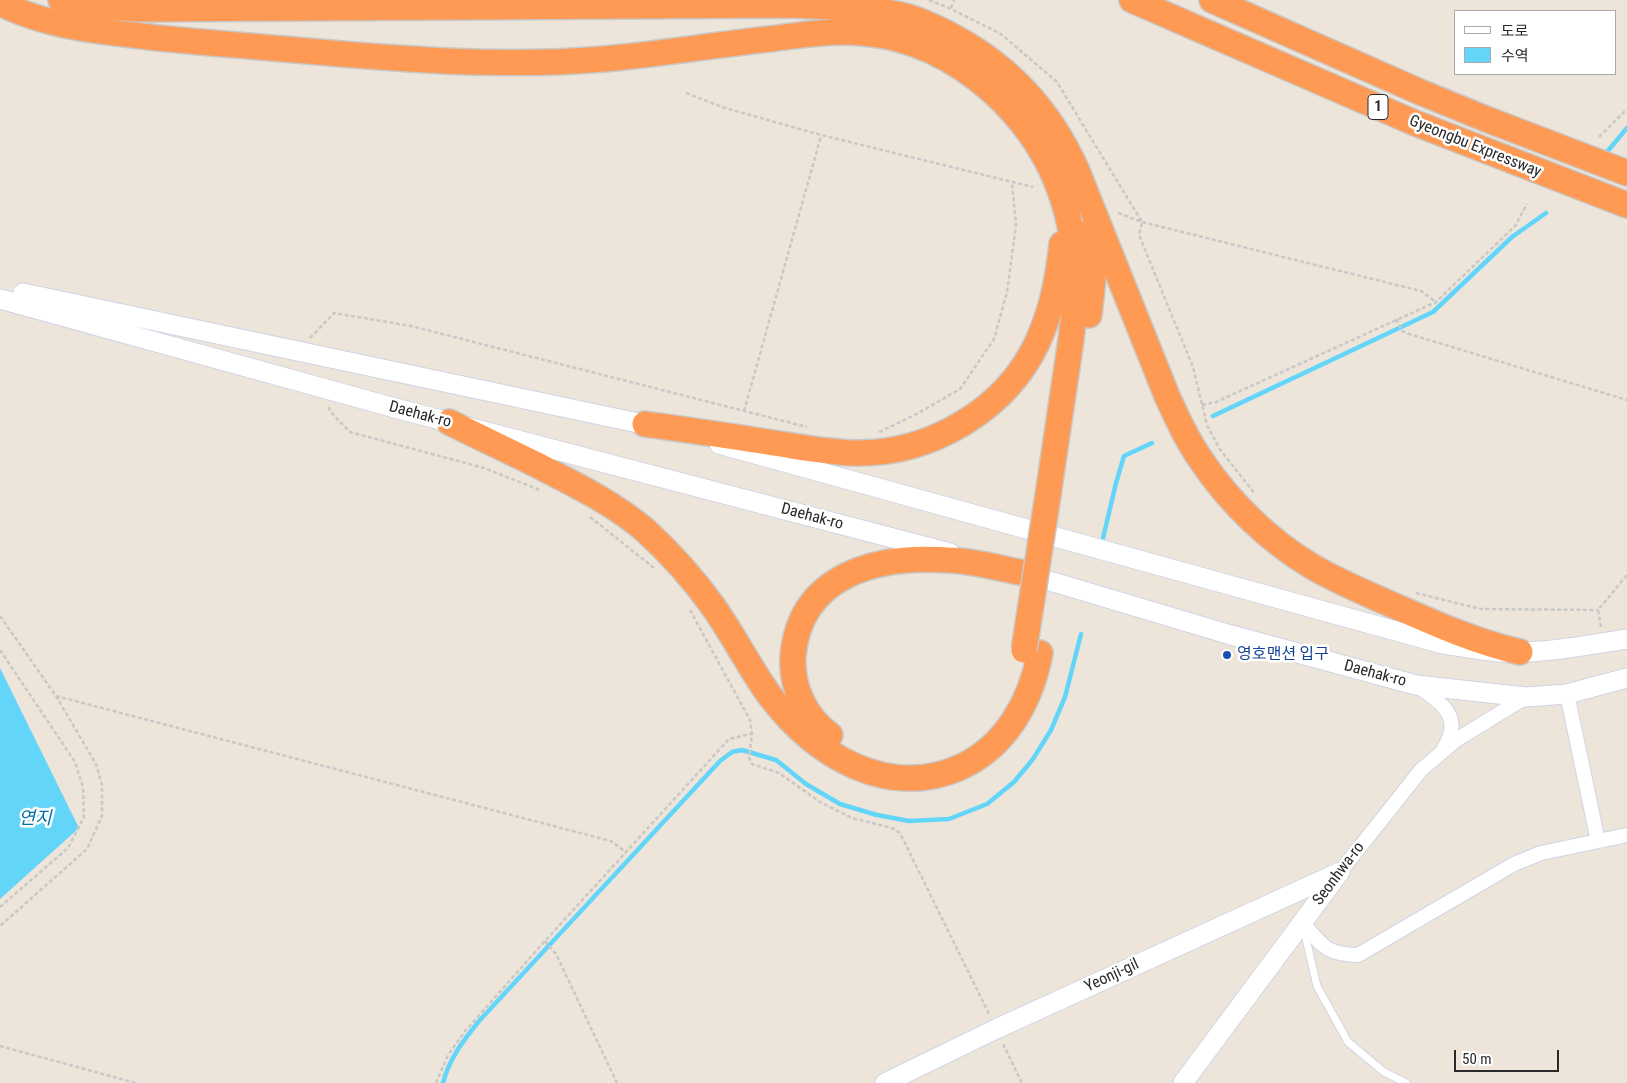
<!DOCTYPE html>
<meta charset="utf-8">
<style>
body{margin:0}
#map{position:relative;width:1627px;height:1083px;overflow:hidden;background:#ede5da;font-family:"Roboto Condensed","Noto Sans KR",sans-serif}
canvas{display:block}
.legend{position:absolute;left:1454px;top:10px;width:162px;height:65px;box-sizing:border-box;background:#fff;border:1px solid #aaa;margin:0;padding:6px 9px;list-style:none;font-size:15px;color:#2a2a2a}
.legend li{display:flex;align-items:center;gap:10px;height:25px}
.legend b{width:25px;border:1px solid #aaa}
.scale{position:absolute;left:1454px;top:1050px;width:105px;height:22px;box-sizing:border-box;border:2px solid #2a2a2a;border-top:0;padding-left:6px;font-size:15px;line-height:18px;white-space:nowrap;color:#2a2a2a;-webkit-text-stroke:4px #fff;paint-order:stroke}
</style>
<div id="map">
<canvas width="1627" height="1083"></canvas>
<ul class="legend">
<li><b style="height:6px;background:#fff"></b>도로</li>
<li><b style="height:14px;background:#63d5f9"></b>수역</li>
</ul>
<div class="scale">50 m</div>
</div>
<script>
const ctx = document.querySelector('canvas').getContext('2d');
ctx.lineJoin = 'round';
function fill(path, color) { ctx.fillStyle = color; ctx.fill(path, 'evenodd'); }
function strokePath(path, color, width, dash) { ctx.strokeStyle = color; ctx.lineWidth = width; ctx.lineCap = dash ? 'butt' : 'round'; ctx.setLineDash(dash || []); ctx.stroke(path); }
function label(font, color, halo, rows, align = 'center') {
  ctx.font = font + ' "Roboto Condensed","Noto Sans KR",sans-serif'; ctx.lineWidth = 5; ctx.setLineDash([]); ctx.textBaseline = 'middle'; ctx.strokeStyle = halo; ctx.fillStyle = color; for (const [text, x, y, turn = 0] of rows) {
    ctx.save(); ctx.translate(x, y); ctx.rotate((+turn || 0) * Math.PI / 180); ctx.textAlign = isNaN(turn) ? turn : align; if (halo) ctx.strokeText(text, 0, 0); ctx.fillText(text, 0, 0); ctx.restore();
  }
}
fill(new Path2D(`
 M0,668L79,828L0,899Z`), '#63d5f9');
strokePath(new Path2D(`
 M1607,152L1627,128
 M1213,416L1433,312L1512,237L1546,213
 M1103,538L1116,483L1124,456L1152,443
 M443,1083C449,1059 463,1041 479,1021L720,761L732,752L742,750L776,760L806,784L840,804L877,815L909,821L949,819L987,804L1014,782L1033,759L1051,730L1065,697L1081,634`), '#63d5f9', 4.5);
const lane = new Path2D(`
 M1304,930L1317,986L1348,1042L1384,1072L1406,1083`);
const street = new Path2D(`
 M1416,685C1441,703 1464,716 1444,748
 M1567,694L1598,841
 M1340,872L1421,770L1456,740L1526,697
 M1302,922C1323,946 1325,954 1358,955L1514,864L1541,853L1627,835`);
const secondary = new Path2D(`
 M23,293L657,427
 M0,299L395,408L950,553
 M719,444L1443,644C1461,647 1479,650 1497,652C1540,654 1584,646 1627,639
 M1023,573L1231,635L1416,685L1526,697L1567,694L1627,678
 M885,1083L996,1029L1340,872
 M1183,1083L1339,873`);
const highway = new Path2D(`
 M61,0L94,6L137,9L792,5C828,7 865,7 901,15C919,19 937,28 954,37C1010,67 1051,112 1077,171L1167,396C1177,418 1187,440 1201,460C1229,502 1269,541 1313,567C1339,582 1367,594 1395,606C1436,624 1476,642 1520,652
 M1132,0L1415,123L1627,205
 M1212,0L1420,92L1486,119L1627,173
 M0,3C42,24 87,30 133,35C172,40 210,43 249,46C367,56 485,69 604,59C659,54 714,45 769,39C800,35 832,30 863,33C913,37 956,59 993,92C1049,143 1076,210 1076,286C1075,320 1069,353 1064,387C1059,423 1053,459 1048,495
 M1089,315L1094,269L1093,228
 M449,422C479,437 509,451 539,466C576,485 613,503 645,530C670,553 692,577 712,605C733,634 749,667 770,696C815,755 887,800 961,767C1006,746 1031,701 1040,653
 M645,424C687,430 730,436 773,443C801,447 830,453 859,453C932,453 1006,409 1037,343C1052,311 1058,279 1062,244
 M830,735C805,717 791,687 793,656C800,574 878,555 948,560C972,561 995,567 1019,572`);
strokePath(lane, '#d0d4e4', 9);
strokePath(street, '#d0d4e4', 16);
strokePath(secondary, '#d0d4e4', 21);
strokePath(highway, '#c8c8c8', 28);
strokePath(new Path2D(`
 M929,0L951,9L1001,34L1057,82L1142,222L1139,235L1193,367L1207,425L1219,448L1255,494
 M951,8L954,0
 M686,93L725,108L821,135L1033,187
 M1599,137L1627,109
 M1118,213L1142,222L1421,291L1436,302
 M1396,319L1402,331L1409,334L1627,400
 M310,338L334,313L411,326L807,427
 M1202,405L1216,402L1436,302L1515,226L1527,204
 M328,407L335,417L350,432L484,468L540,490
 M744,411L821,136
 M879,432L913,416L960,389L994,339L1007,292L1016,225L1012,182
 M590,517L654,568
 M1416,593L1480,609L1598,610
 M690,610L750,720L752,734L749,758L752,764L779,773L820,802L852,818L892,828L900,833L990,1016
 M0,616L56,696L96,764L102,785V816L87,849L0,926
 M1601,627L1598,610L1627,575
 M0,650L75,762L83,787L84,817L68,848L0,907
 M56,696L611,841L626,852
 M545,941L556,954L617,1083
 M1003,1044L1022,1083
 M0,1046L136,1083
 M436,1083L448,1055L466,1030L545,941L729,739L751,734`), '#c8c8c8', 2.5, [4, 2.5]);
strokePath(lane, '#fff', 7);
strokePath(street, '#fff', 14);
strokePath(secondary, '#fff', 19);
strokePath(highway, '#ff9a54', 25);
const highwayBridge = new Path2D(`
 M1024,650L1048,495`);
strokePath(highwayBridge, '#c8c8c8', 28, []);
strokePath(highwayBridge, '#ff9a54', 25);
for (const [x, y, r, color] of [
 [1227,655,5,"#1a4fb4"]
]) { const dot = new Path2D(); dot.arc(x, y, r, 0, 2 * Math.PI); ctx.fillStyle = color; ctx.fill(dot); strokePath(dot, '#fff', 2); }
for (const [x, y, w] of [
 [1378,107,20]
]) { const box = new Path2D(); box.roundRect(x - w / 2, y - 12.5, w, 25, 4); ctx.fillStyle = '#fff'; ctx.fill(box); strokePath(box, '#2a2a2a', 1); }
label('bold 15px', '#2a2a2a', null, [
 ["1",1378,107]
]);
label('16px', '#2a2a2a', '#fff', [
 ["Gyeongbu Expressway",1475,147,22],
 ["Daehak-ro",420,415,15],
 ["Daehak-ro",812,517,15],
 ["Daehak-ro",1375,674,15],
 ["Seonhwa-ro",1339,874,-53],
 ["Yeonji-gil",1112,976,-25]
]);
label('16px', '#164399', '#fff', [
 ["영호맨션 입구",1237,655]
], 'left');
label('italic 18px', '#0172a7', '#fff', [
 ["연지",35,819]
]);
</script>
